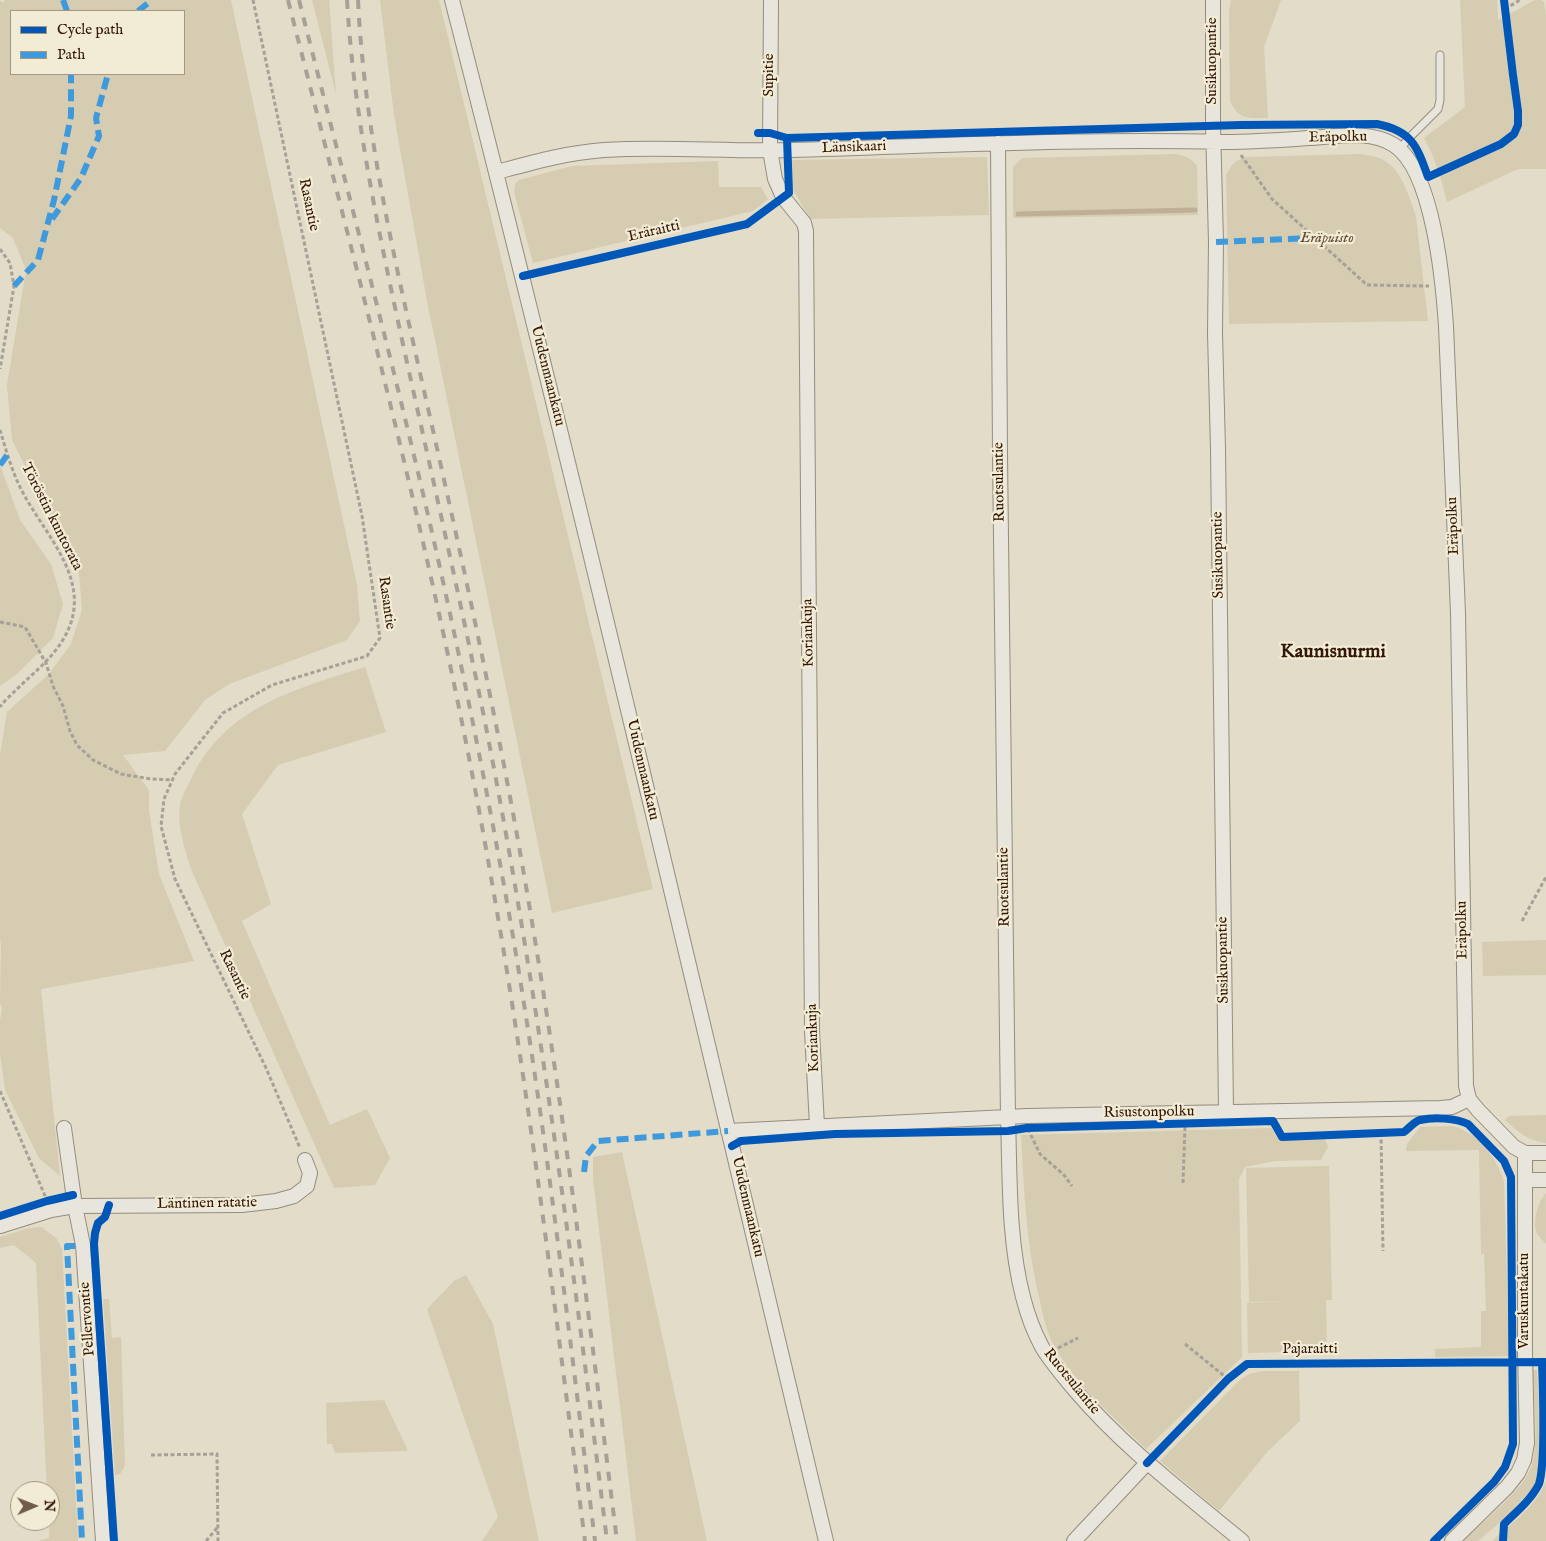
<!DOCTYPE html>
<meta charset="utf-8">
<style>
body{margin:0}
#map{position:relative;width:1546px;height:1541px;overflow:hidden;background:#e2dcc8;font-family:"IM FELL English",serif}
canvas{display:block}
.legend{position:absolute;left:10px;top:10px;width:175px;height:65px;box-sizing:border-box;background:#f3ecd5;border:1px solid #a69783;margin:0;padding:6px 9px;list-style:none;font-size:15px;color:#331708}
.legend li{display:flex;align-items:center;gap:10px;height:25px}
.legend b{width:25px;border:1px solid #a69783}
.north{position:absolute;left:10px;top:1481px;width:50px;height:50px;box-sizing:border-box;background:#f3ecd5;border:1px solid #a69783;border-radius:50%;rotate:89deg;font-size:14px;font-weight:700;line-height:20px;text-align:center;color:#331708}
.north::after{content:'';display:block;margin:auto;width:18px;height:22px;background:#705c4b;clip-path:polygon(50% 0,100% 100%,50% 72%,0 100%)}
</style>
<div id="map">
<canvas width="1546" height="1541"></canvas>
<ul class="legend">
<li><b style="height:6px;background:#0057b8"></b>Cycle path</li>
<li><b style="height:6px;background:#3e9add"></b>Path</li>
</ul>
<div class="north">N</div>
</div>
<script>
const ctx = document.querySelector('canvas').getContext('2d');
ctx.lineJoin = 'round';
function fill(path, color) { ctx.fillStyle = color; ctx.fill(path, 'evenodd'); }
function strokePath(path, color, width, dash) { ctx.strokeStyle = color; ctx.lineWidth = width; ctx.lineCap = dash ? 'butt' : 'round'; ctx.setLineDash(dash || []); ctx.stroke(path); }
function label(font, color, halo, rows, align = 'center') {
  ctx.font = font + ' "IM FELL English",serif'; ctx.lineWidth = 4.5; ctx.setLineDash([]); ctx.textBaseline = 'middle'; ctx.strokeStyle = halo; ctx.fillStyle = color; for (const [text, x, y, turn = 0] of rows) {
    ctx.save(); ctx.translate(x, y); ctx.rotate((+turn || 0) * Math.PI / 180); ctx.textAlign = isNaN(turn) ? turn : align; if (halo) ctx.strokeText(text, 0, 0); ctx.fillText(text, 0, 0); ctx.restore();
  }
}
fill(new Path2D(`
 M5,0H231L357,585L360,621L347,640L229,684L205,700L165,751L123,755L149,790V811L159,874L194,961L41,989L60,1176L39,1158L5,1090L0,1053V1021L2,1008L0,1003L1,945L0,937V755L7,712L49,674L71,644L82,610L79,574L12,440L7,385L26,270L13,238L0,228V1L3,3ZM11,11H184V74H11Z
 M312,0H329L336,94Z
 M380,0H439L653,889L552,913L427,301L394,115Z
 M1231,0H1281L1264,47L1268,118C1248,118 1240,121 1230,101L1229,12Z
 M1460,0H1497L1498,20L1535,0H1541L1544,2L1546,16V169H1518L1447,202C1442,180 1435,158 1424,138L1465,107Z
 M1176,154C1185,156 1192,158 1197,166L1198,215L1013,218V167L1022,158Z
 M1361,154C1369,156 1378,156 1385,161C1402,171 1410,198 1416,217L1428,321L1229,324L1226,175C1231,165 1235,160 1246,157Z
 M987,157L989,215L810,219L792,188V160Z
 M718,161L719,187H761L768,199L753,211L533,263L514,192L515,184L519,180L572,166Z
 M0,465L20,520L51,564L63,604L53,638L17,674L0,686Z
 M365,667L386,732L278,765L242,814L271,904L242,921L330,1125L367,1109L390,1158L375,1185L334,1188L191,869C185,850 177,826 180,806C182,794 190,782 195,771C231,705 299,688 365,667Z
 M1546,940V975L1483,976L1482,942Z
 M1546,1115V1143C1528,1141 1518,1132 1505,1120L1509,1116Z
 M1452,1126C1477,1132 1497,1157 1504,1182L1509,1356L1435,1357V1349L1481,1347V1311H1486L1484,1254H1481L1479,1150L1406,1151L1407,1144L1420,1127Z
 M1271,1128L1278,1139L1324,1137L1328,1147L1321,1160L1275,1161L1245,1167L1239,1179L1242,1357L1146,1449C1114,1417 1076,1385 1053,1344C1046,1331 1043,1315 1040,1301C1026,1246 1024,1191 1021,1135Z
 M622,1152L707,1541H636L593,1179V1157Z
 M1329,1166L1332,1300H1326L1327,1351L1248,1353L1247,1303L1288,1301L1249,1302L1246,1168Z
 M1546,1193V1244C1543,1240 1537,1236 1536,1231C1533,1219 1538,1202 1546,1193Z
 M42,1227L57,1239L62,1249L78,1541H38L49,1538L50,1491H47L36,1263L14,1245L0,1248V1237L29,1228Z
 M466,1275L493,1324L539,1541H482L498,1517L427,1309L454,1281Z
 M103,1299H109L112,1338L121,1337L125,1466L120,1474L115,1475Z
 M1533,1370H1537L1542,1451L1541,1469L1536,1481L1530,1491L1504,1519L1478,1541H1463C1481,1523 1518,1494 1529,1472C1541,1450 1533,1396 1533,1370Z
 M1262,1371H1299L1300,1421L1268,1451L1219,1511L1160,1461L1241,1379L1249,1374Z
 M384,1400L408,1451L335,1453L332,1444H327L326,1403Z
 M1546,1481V1541H1492C1511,1523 1537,1506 1546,1481Z`), '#d6ccb1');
strokePath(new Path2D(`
 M1018,214L1195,210`), '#beaf96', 5);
const lane = new Path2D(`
 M1399,150L1409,138L1438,109L1440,100V55`);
const street = new Path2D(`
 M452,0C584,512 703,1027 826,1541
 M771,0L770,150L775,179L783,197L804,223L806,231L812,1031L817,1126
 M1213,0V126L1216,242L1215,333L1218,449L1226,1111
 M998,143L1000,455L1008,1117C1010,1177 1008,1239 1023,1297C1027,1313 1034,1332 1042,1347C1051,1362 1062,1375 1074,1389C1123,1447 1184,1493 1242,1541
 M497,172C534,162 565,153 604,150C666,146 729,152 791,150C936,146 1080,138 1225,142C1253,142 1280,140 1308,138C1335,137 1369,129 1394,145C1433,170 1443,282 1446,326L1458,613L1466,1086L1469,1099L1478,1110L1514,1147L1525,1153H1546
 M64,1128L75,1206L83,1245L103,1541
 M728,1131L1027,1116L1440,1108L1452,1107L1469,1099
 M1525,1180H1546
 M0,1226L51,1210L75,1206L242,1205L276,1201L294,1196L307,1186L310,1173L305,1160
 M1074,1541L1147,1463
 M1452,1541L1507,1487L1518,1473L1524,1460L1527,1443L1525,1351V1153`);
strokePath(lane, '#948c7f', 9);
strokePath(street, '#948c7f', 16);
strokePath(new Path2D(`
 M253,0L362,516L380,638L367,656L272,685L223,713L175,774L164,799L161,826L175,879L266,1068L300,1148
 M1505,9L1520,0
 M1241,155L1272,199L1367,285L1429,286
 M0,249L10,263L14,286L0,369
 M0,430C6,450 12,472 22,491C46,537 96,583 64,638C52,659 32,674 15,691C10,696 4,701 0,707
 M0,622L25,627L46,663L53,686L63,706L70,731L77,745L93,760L121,774L151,779L173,780
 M1522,921L1546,877
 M0,1091L46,1198
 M1028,1129L1040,1154L1064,1175L1072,1186
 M1381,1133L1383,1251
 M1183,1183L1185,1127
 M1185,1344L1228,1379
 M1058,1348L1078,1338
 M1544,1409L1546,1411
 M151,1455L217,1454L218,1541
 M206,1541L217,1528`), '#a6a097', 3, [4, 2.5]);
strokePath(lane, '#e8e5dc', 7);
strokePath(street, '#e8e5dc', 14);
strokePath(new Path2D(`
 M288,0C362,291 440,581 491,877C530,1097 556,1319 585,1541
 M299,0C346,186 396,372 438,559C461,662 482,765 501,869C542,1091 567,1317 595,1541
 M347,0C354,118 379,234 404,349C431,471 459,594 484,717C538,990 573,1265 607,1541
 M358,0C364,123 391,244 418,364C444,479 470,594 493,710C549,984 582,1263 617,1541`), '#a6a097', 4, [9, 9]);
strokePath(new Path2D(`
 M63,0L67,11
 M138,11L152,0
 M52,219L81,178L99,136L96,118L108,74
 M1216,242L1315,238
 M14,286L38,260L54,200L71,116V74
 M0,465L8,454
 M584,1172L586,1156L598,1141L728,1131
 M75,1246H67L82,1541`), '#3e9add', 6, [12, 6]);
strokePath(new Path2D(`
 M758,133H770L787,138L1241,125L1377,124C1412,131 1417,146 1428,177L1501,144L1514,134L1518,125V111L1513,75L1504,0
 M523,276L747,224L789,193L787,138
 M732,1146L741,1141L835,1134L1008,1131L1027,1128L1273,1121L1282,1137L1404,1132C1409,1128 1415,1121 1420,1120C1434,1117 1456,1118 1468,1124L1504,1161L1511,1177L1513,1444L1505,1467L1494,1482L1434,1541
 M109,1205L105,1217L98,1223L95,1233L94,1244L114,1541
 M0,1216L47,1201L73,1195
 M1147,1463L1228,1379L1247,1364L1546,1362
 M1503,1541L1504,1524C1516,1512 1531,1500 1539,1484C1546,1462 1543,1390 1542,1362`), '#0057b8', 8);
label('15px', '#331708', '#f3ecd5', [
 ["Susikuopantie",1213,61,-90],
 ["Supitie",770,75,-90],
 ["Eräpolku",1338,138,-1],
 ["Länsikaari",854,148,-2],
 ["Rasantie",308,205,78],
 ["Eräraitti",654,232,-13],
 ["Uudenmaankatu",547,376,76],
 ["Ruotsulantie",1000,482,-91],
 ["Töröstin kuntorata",51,517,63],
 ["Eräpolku",1454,526,-92],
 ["Susikuopantie",1219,555,-91],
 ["Rasantie",386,603,82],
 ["Koriankuja",809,633,-91],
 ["Uudenmaankatu",642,770,77],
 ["Ruotsulantie",1005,887,-91],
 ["Eräpolku",1463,930,-91],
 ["Susikuopantie",1224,960,-91],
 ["Rasantie",234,975,64],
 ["Koriankuja",814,1038,-92],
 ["Risustonpolku",1149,1113,-1],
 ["Läntinen ratatie",207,1204,-1],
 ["Uudenmaankatu",747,1207,77],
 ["Varuskuntakatu",1525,1301,-90],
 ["Pellervontie",88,1319,-94],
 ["Pajaraitti",1310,1350],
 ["Ruotsulantie",1071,1382,51]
]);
label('italic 15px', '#614935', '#f3ecd5', [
 ["Eräpuisto",1327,239]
]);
label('bold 20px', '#331708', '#f3ecd5', [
 ["Kaunisnurmi",1333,653]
]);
</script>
